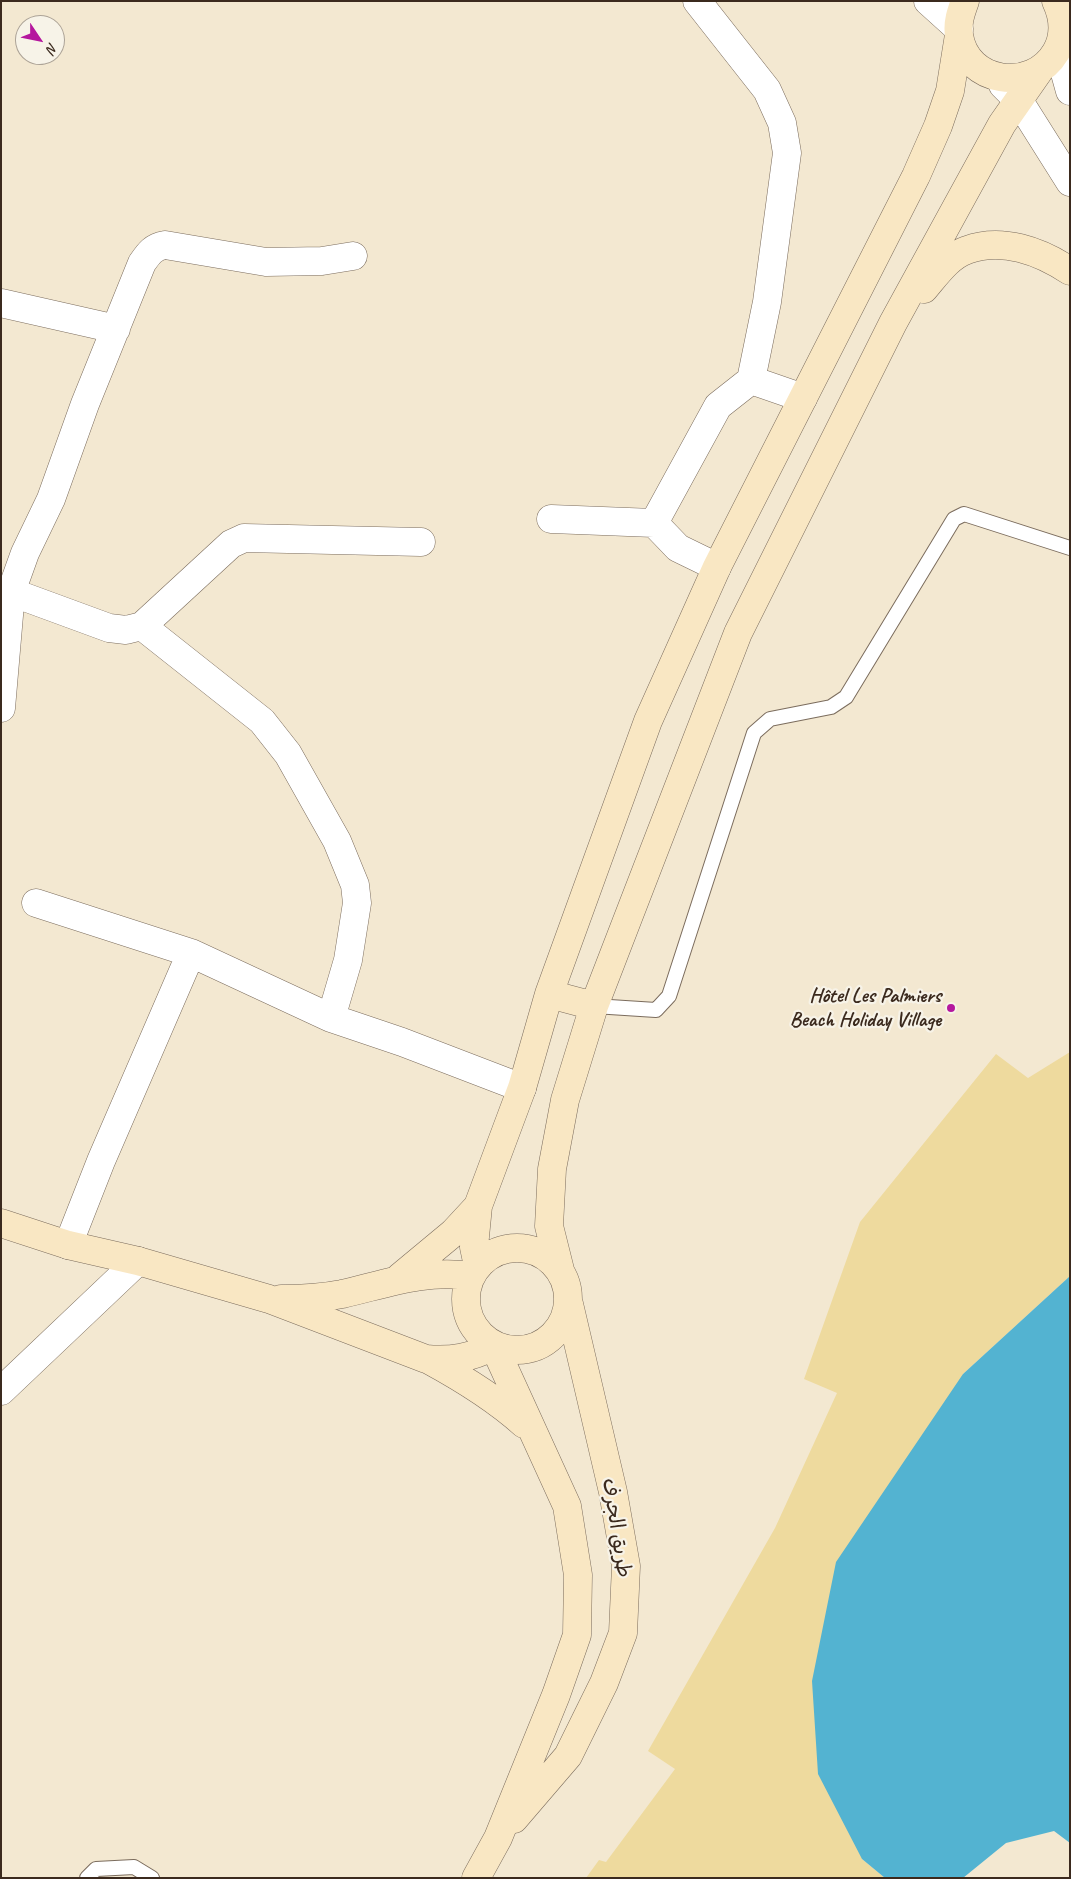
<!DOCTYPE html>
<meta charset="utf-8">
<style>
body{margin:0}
#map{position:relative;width:1071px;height:1879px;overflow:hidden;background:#f3e8d1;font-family:Caveat,sans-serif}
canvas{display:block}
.frame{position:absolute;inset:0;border:2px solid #3b2a1e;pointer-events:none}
.north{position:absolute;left:15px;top:15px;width:50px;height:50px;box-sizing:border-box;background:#f7f3e8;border:1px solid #aca397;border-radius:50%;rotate:124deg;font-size:14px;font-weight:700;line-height:20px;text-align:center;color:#3b2a1e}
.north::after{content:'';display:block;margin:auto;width:18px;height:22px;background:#b5179e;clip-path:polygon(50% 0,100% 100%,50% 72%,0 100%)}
</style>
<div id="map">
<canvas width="1071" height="1879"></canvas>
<div class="frame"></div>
<div class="north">N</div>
</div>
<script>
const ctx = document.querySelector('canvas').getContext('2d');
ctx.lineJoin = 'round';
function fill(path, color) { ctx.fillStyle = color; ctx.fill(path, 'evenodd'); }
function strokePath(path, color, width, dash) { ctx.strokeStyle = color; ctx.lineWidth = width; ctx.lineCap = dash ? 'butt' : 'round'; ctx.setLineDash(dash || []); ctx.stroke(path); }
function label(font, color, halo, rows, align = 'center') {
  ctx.font = font + ' Caveat,"Playpen Sans Arabic",sans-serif'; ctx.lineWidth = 4.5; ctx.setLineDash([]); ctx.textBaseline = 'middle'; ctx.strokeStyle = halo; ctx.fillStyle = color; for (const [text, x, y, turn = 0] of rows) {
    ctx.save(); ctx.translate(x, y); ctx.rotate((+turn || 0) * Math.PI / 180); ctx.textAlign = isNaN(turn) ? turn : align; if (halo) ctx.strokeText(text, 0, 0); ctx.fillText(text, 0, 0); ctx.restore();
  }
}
fill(new Path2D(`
 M1070,1052V1276L963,1374L862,1859L885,1878H586L599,1860L606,1862L675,1769L648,1751L775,1528L837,1393L804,1379L860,1222L996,1054L1028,1078Z`), '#eeda9e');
fill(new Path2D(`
 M1070,1276V1843L1054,1831L1006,1843L963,1878H885L862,1859L818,1774L812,1681L836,1562L963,1374Z`), '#53b3d1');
const lane = new Path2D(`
 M594,1006L656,1010L669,996L754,733L770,719L831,707L846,697L954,519L964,514L1070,548
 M87,1878L96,1869L134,1867L152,1878`);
const street = new Path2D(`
 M697,1L767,90L782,123L787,153L767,302L751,380L803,398
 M928,1L959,29
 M1063,27L1065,73L1070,91
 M1003,85L1019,101L1070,182
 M1,303L116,329
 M551,519L654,523
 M717,567L678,548L654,523L718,406L751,380
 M11,592L109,628L126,630L142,626L231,544L244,538L421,542
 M142,626L262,721L288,754L337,841L355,885L357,903L348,960L331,1018L402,1042L522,1088
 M1,708L11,592L25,553L51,499L85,404L142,263C149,253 153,247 165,245L266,262L322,261L353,256
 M36,903L191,953L331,1018
 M68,1245L101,1161L191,953
 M1,1391L138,1261`);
const secondary = new Path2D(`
 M965,1C961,12 957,23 959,35C966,84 1032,93 1056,52C1065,36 1064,18 1056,1
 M924,289C936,275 949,256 967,250C1002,237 1040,251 1070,271
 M549,994L594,1006
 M1,1223L68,1245L138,1261L269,1299L426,1359C452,1361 470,1358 494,1346L567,1506L578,1575L577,1635L556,1695L498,1838L476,1878
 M466 1299a51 51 0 1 1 102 0a51 51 0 1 1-102 0Z
 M478,1266L474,1247L478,1206L522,1088L549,994L648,721L717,567L916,176L938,126L950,91L959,35
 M560,1270L549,1226L552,1169L565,1100L594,1006L738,633L893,323L1002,124L1039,71
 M400,1277L453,1233L478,1206
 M281,1299C302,1299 322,1298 342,1294C386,1284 425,1269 471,1276
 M429,1360C464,1379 495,1398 524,1424
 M514,1819L568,1756L604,1683L623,1633L626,1566L613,1492L569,1304`);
strokePath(lane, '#7b6c5d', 16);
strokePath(street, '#7b6c5d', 29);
strokePath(secondary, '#7b6c5d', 29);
strokePath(lane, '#fff', 14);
strokePath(street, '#fff', 28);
strokePath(secondary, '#f9e7c3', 28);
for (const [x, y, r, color] of [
 [951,1008,5,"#b5179e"]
]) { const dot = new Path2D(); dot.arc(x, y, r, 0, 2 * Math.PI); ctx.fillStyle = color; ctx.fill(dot); strokePath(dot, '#f7f3e8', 2); }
label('bold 21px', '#3b2a1e', '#f7f3e8', [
 ["Hôtel Les Palmiers",941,996],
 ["Beach Holiday Village",941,1020]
], 'right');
label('21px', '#3b2a1e', '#f7f3e8', [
 ["طريق الجرف",616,1528,81]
]);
</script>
